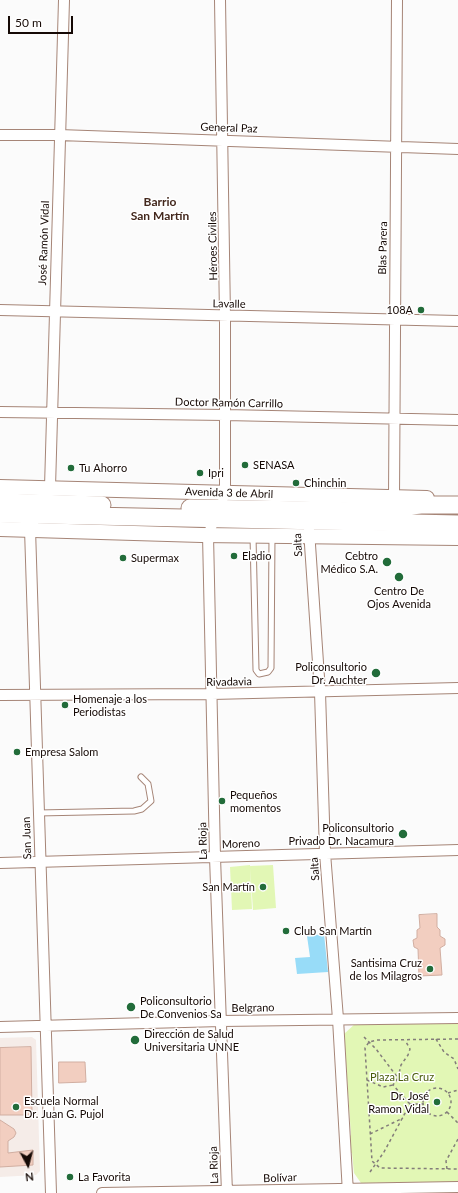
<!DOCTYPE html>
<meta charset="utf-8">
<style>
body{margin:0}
#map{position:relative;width:458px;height:1193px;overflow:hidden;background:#fbfbfb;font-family:Lato,sans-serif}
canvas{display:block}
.north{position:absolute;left:8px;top:1145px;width:40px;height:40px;-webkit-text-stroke:3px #fff;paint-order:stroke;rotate:173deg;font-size:11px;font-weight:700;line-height:16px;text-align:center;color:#150905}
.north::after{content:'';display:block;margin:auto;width:14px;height:18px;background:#150905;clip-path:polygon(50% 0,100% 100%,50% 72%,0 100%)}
.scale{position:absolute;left:8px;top:16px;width:65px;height:18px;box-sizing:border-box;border:2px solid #150905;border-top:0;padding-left:5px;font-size:12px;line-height:14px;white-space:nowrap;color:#150905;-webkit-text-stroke:3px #fff;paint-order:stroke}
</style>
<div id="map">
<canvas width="458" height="1193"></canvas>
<div class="north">N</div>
<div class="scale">50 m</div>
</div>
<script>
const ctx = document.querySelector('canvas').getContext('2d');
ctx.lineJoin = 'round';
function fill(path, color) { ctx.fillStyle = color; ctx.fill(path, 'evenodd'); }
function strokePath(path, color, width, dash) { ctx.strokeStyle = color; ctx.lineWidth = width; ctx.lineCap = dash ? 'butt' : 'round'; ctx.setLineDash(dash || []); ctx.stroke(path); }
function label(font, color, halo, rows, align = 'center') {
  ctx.font = font + ' Lato,sans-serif'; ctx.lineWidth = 3; ctx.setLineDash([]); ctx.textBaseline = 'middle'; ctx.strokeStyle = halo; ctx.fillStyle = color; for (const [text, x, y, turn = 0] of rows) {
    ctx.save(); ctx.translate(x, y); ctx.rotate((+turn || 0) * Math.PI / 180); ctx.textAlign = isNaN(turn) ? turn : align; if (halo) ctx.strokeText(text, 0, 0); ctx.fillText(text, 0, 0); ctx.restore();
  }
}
fill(new Path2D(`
 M32,1037L36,1040L40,1171L36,1175L0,1177V1038Z`), '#f5ece8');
fill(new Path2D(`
 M250,865L252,909L232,910L230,867Z
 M273,865L276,908L253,910L250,866Z
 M458,1020V1182L361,1183L354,1173L352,1153H349L348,1138L351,1135L344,1034L357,1022Z`), '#e2f7b5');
fill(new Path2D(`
 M324,934L328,972L297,974L295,958L310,957L307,936Z`), '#98dcf8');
const building = new Path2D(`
 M437,914V927L440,930V936L445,939V945L440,948L442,975L419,976L418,949L414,947L413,940L417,938V930L420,928L419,915Z
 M31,1047L32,1115H0V1048Z
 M59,1062H85L86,1082L59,1083Z
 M0,1120L14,1129L16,1133L14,1137L8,1141V1153L33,1150V1165L0,1167Z`);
fill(building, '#f2cec0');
strokePath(building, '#d1aea1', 1);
const service = new Path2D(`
 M253,536L256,670L259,674L268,672L271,668L272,537
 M38,813L134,811L142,809L151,801L148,784L141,777`);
const minor = new Path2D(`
 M220,0L225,316V492L223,498
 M0,135H59L458,149
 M0,310L458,321
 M0,412L225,415L458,420
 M48,493L50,487L64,0
 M394,497L397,0
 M216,515L208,535L215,857L227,1193
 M33,524L30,529L51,1193
 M309,530L320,692L325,853L338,1019L348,1193
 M0,695L212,694L458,688
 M0,863L458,850
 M0,1027L221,1021L458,1018
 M102,1193L458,1187`);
const secondary = new Path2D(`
 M0,487L427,498
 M0,529L201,535L458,538`);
const trunk = new Path2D(`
 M0,502L102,505
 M190,508L368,511
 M360,511L421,505H458
 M0,514L458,524`);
strokePath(service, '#a68577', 7);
strokePath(minor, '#a68577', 12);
strokePath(secondary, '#a68577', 16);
strokePath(trunk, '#a68577', 19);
strokePath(new Path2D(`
 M364,1037L376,1049L398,1078L393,1085L410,1104
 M436,1039L444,1052L454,1059L458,1069
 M458,1039L377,1040L369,1042L365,1048L372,1161L380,1168L458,1169
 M398,1078L401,1065L408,1055L410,1049L405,1040
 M367,1080L383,1087L393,1085
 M423 1102a14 14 0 1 1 28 0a14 14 0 1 1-28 0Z
 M448,1093L458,1090
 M447,1112L458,1123
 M370,1134L403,1118
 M447,1169L446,1161L458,1139
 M370,1172L384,1152L410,1104H423`), '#837d7a', 1.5, [3, 3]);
strokePath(service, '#fff', 5);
strokePath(minor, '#fff', 10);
strokePath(secondary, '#fff', 14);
strokePath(trunk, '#fff', 17);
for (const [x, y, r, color] of [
 [421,310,4,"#226c3a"],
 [245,465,4,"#226c3a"],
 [71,468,4,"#226c3a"],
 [200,473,4,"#226c3a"],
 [296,483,4,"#226c3a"],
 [234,556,4,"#226c3a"],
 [123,558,4,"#226c3a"],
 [387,562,5,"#226c3a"],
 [399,577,5,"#226c3a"],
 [376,673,5,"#226c3a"],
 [65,705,4,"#226c3a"],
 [17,752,4,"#226c3a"],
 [222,801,4,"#226c3a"],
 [403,834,5,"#226c3a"],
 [263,887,4,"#226c3a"],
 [286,931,4,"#226c3a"],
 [430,969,4,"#226c3a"],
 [131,1007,5,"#226c3a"],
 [135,1040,5,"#226c3a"],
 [437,1102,4,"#226c3a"],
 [16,1107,4,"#226c3a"],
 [70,1177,4,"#226c3a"]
]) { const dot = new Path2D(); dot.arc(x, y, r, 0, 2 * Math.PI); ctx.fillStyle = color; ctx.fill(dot); strokePath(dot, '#fff', 1.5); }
label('11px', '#150905', '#fff', [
 ["General Paz",229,128,2],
 ["José Ramón Vidal",44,243,-88],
 ["Héroes Civiles",213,246,-91],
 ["Blas Parera",383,248,-89],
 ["Lavalle",229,304,1],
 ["Doctor Ramón Carrillo",229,403,1],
 ["Avenida 3 de Abril",229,493,2],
 ["Salta",298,545,-93],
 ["Rivadavia",229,682,-1],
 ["San Juan",27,838,-92],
 ["La Rioja",203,841,-91],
 ["Moreno",241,844,-2],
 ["Salta",315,869,-94],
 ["Belgrano",253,1008,-1],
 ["La Rioja",214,1165,-92],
 ["Bolívar",280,1178,-2]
]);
label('11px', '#150905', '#fff', [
 ["108A",413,310,"right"],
 ["SENASA",253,465],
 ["Tu Ahorro",79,468],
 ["Ipri",208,473],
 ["Chinchin",304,483],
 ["Eladio",242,556],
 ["Cebtro",378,556,"right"],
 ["Médico S.A.",378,569,"right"],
 ["Supermax",131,558],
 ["Centro De",399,591,"center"],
 ["Ojos Avenida",399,604,"center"],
 ["Policonsultorio",367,667,"right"],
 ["Dr. Auchter",367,680,"right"],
 ["Homenaje a los",73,699],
 ["Periodistas",73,712],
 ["Empresa Salom",25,752],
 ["Pequeños",230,795],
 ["momentos",230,808],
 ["Policonsultorio",394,828,"right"],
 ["Privado Dr. Nacamura",394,841,"right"],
 ["San Martín",255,887,"right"],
 ["Club San Martín",294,931],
 ["Santisima Cruz",422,963,"right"],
 ["de los Milagros",422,976,"right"],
 ["Policonsultorio",140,1001],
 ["De Convenios Sa",140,1014],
 ["Dirección de Salud",144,1034],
 ["Universitaria UNNE",144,1047],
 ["Dr. José",429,1096,"right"],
 ["Ramon Vidal",429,1109,"right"],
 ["Escuela Normal",24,1101],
 ["Dr. Juan G. Pujol",24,1114],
 ["La Favorita",78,1177]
], 'left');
label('11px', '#4a5c0c', '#fff', [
 ["Plaza La Cruz",402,1077]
]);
label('bold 12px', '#43281d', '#fff', [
 ["Barrio",160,202],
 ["San Martín",160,216]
]);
</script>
